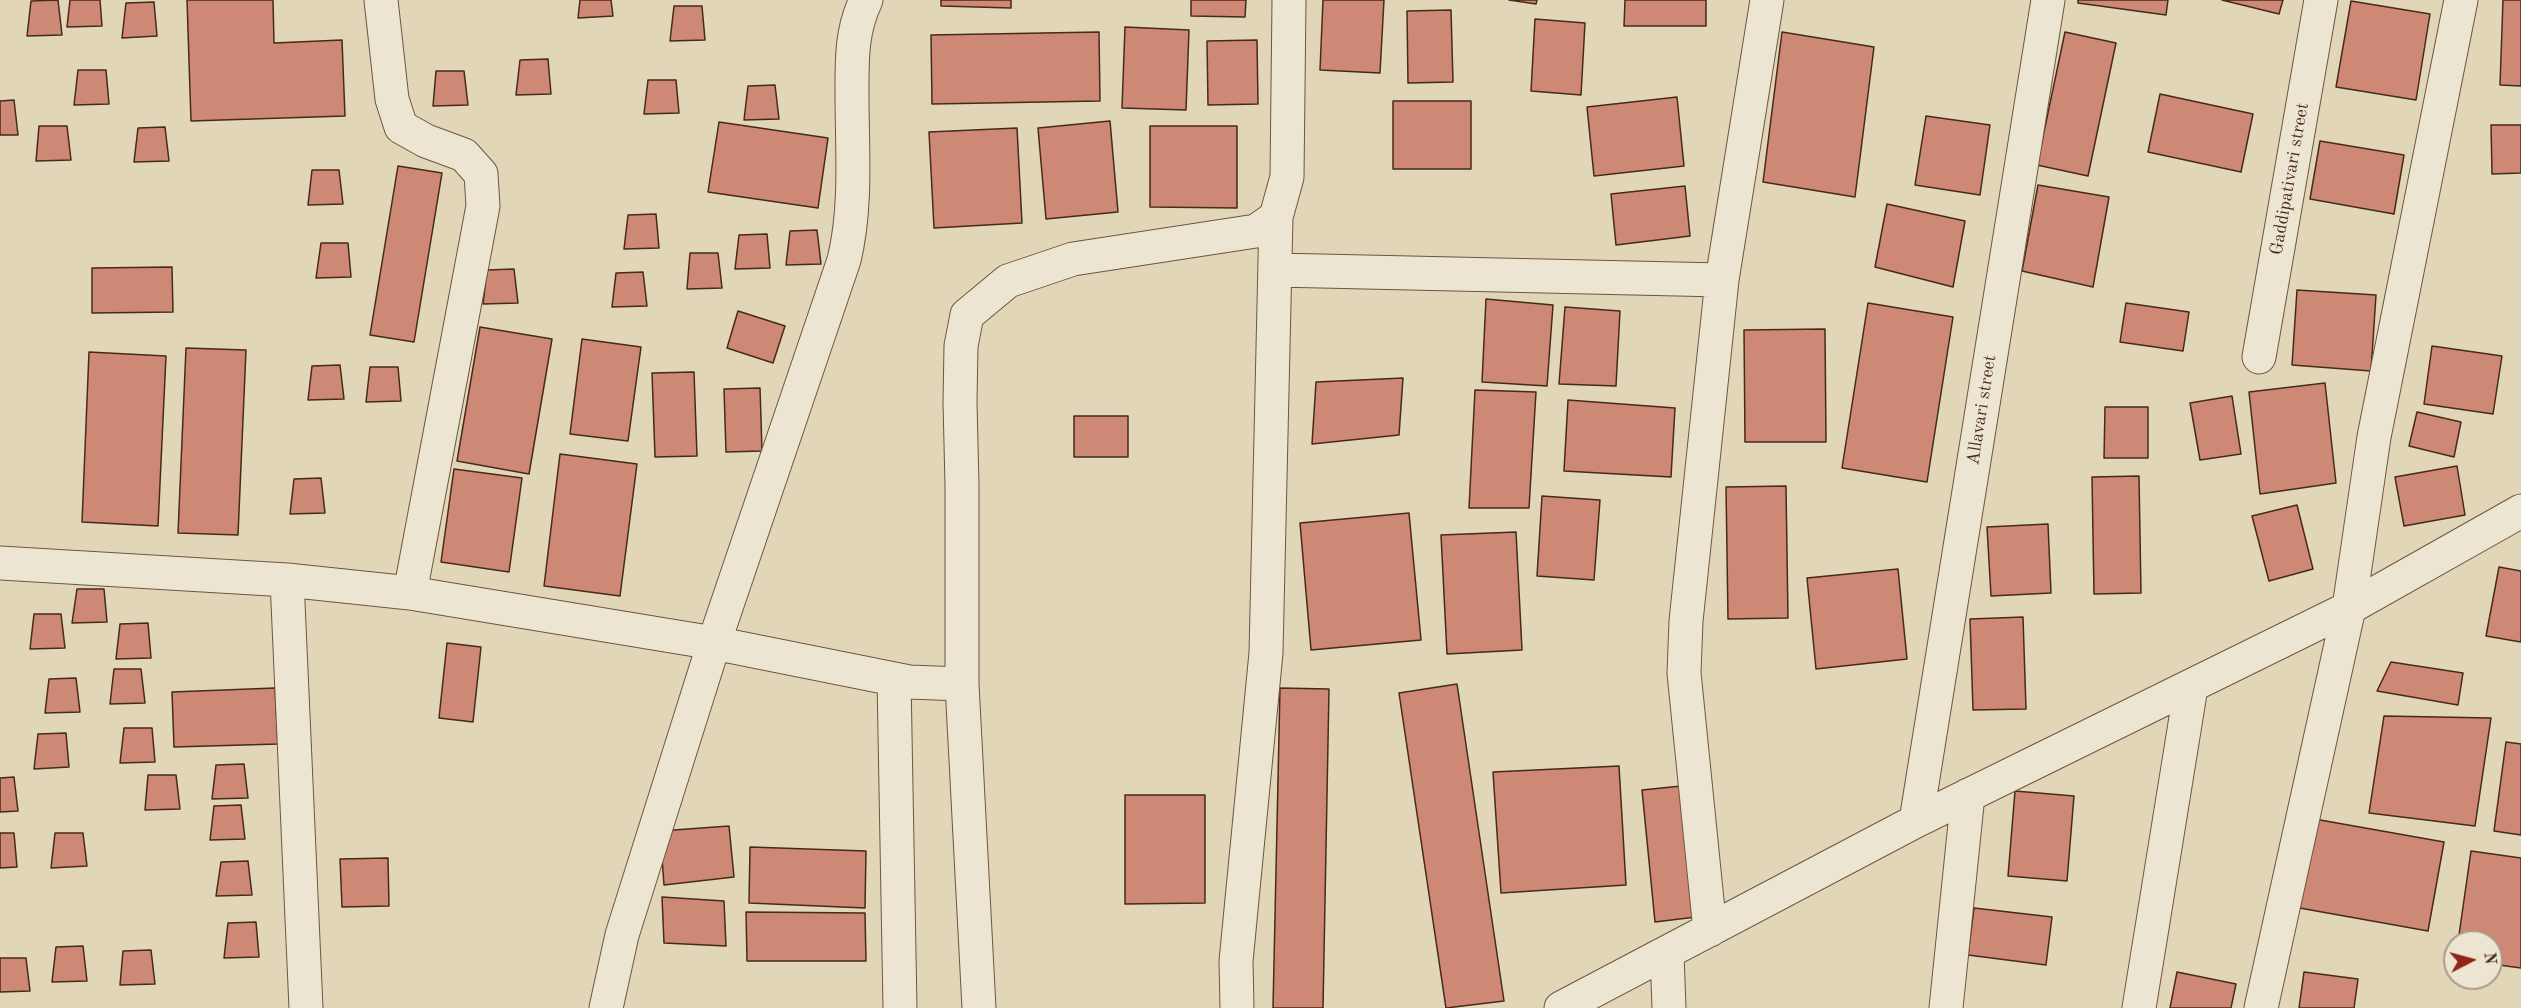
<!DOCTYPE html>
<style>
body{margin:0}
#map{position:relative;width:2521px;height:1008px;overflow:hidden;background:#e1d7b8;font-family:"Old Standard TT",serif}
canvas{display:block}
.north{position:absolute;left:2443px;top:930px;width:60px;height:60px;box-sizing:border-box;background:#ece5d1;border:2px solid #aa9a87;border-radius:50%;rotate:84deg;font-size:16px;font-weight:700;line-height:24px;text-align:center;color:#472a18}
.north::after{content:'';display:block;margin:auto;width:21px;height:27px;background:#8f2418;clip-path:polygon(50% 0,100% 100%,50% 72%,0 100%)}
</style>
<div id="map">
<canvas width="2521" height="1008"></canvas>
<div class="north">N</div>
</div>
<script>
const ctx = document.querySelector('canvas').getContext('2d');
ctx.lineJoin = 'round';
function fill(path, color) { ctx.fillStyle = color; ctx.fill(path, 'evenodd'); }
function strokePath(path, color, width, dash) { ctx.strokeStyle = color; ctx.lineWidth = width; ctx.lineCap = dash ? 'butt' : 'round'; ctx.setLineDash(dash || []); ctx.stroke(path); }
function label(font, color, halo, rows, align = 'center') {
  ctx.font = font + ' "Old Standard TT",serif'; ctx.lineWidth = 5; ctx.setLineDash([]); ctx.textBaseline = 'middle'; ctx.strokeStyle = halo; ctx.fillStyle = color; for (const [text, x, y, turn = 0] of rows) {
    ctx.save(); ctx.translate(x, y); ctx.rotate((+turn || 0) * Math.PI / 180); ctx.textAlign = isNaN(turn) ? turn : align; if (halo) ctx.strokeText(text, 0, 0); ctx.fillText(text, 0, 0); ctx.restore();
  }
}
const building = new Path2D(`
 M58,0L62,35L27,36L31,1Z
 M70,0H100L102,26L67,27Z
 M187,0H273L274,43L342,40L345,116L191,121Z
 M580,0H611L613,16L578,18Z
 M941,0H1011V8L941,6Z
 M1191,0H1246L1245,17L1191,16Z
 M1323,0H1384L1380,73L1320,70Z
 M1509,0H1537L1536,4Z
 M1625,0H1706V26H1624Z
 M2078,0H2168L2166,15L2078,3Z
 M2222,0H2283L2279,14Z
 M2503,0H2521V86L2500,85Z
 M2351,1L2430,14L2416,100L2336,87Z
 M154,2L157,36L122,38L126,3Z
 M674,6H702L705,40L670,41Z
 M1451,10L1453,82L1408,83L1407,11Z
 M1535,19L1585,23L1581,95L1531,91Z
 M1125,27L1189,30L1186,110L1122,108Z
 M1099,32L1100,101L932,104L931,35Z
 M1782,32L1874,47L1855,197L1763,182Z
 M2065,32L2116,43L2088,176L2037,165Z
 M1257,40L1258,104L1208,105L1207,41Z
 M548,59L551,94L516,95L520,60Z
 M78,70H106L109,104L74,105Z
 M436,71H464L468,105L433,106Z
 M648,80H676L679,113L644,114Z
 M775,85L779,119L744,120L748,86Z
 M2160,94L2253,114L2241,172L2148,152Z
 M1677,97L1684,166L1594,176L1587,107Z
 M14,100L18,135H0V101Z
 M1393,101H1471V169H1393Z
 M1926,116L1990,125L1980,195L1915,185Z
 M1110,121L1118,212L1046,219L1038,128Z
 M719,122L828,138L818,208L708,192Z
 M2491,125H2521V173L2492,174Z
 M39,126H67L71,160L36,161Z
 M1150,126H1237V208L1150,207Z
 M165,127L169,161L134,162L138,128Z
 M1017,128L1022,223L934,228L929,132Z
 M2320,141L2404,155L2394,214L2310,199Z
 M398,166L442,173L414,342L370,335Z
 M312,170H339L343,204L308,205Z
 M2038,185L2109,197L2093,287L2022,271Z
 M1685,186L1690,236L1616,245L1611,194Z
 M1887,204L1965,221L1953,287L1875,267Z
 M656,214L659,248L624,249L628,215Z
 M817,230L821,264L786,265L790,231Z
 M767,234L770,268L735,269L739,235Z
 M321,243H348L351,277L316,278Z
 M690,253H718L722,288L687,289Z
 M172,267L173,312L92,313V268Z
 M514,269L518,303L483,304L487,270Z
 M643,272L647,306L612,307L616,273Z
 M2297,290L2376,295L2371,371L2292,365Z
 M1486,299L1553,305L1547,386L1482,382Z
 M1868,303L1953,317L1927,482L1842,468Z
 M2126,303L2189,312L2183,351L2120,342Z
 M1565,307L1620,311L1616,386L1559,384Z
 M738,311L785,326L773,363L727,348Z
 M480,327L552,339L529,474L457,461Z
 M1825,329L1826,442H1745L1744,330Z
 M582,339L641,347L628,441L570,434Z
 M2432,346L2502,356L2493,414L2424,404Z
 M186,348L246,350L238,535L178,533Z
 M89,352L166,356L158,526L82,522Z
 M340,365L344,399L308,400L312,366Z
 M370,367H398L401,401L366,402Z
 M694,372L697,456L655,457L652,373Z
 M1403,378L1399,435L1312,444L1316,382Z
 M2325,383L2336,483L2260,494L2249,392Z
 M760,388L762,451L726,452L724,389Z
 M1475,390L1536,392L1529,508H1469Z
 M2232,396L2241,454L2200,460L2190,403Z
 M1568,400L1675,408L1671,477L1564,471Z
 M2105,407H2148V458H2104Z
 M2417,412L2461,422L2454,457L2409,446Z
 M1074,416H1128V457H1074Z
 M560,454L637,464L620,596L544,586Z
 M2457,466L2465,515L2404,526L2395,477Z
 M454,469L522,478L509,572L441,562Z
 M2139,476L2141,593L2094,594L2092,477Z
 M321,478L325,513L290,514L294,479Z
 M1786,486L1788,618L1728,619L1726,487Z
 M1542,496L1600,500L1594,580L1537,576Z
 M2297,505L2313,569L2269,581L2252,516Z
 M1409,513L1421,640L1311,650L1300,523Z
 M2048,524L2051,593L1991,596L1987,527Z
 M1516,532L1522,650L1447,654L1441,535Z
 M2499,567L2521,571V642L2486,636Z
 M1898,569L1907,659L1816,669L1807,578Z
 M77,589H104L107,622L72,623Z
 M34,614H61L65,648L30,649Z
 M2023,617L2026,709L1973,710L1970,619Z
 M148,623L151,658L116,659L120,624Z
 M447,643L481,647L473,722L439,718Z
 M2391,662L2463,673L2458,705L2377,691Z
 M114,669H141L145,703L110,704Z
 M76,678L80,712L45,713L49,679Z
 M1457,684L1504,1001L1446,1008L1399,693Z
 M275,688L278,744L174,747L172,692Z
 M1280,688L1329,689L1323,1008H1273Z
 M2384,716L2491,718L2475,826L2369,813Z
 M124,728H152L155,762L120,763Z
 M66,733L69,767L34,769L38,734Z
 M2506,742L2521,744V835L2494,831Z
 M244,764L248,798L212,799L216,765Z
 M1619,766L1626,885L1501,893L1493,772Z
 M148,775H176L180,809L145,810Z
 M14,777L18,811L0,812V778Z
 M1691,785L1704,916L1655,922L1642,790Z
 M2015,791L2074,796L2067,881L2008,876Z
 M1125,795H1205V903L1125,904Z
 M241,805L245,839L210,840L214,806Z
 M2309,818L2444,842L2428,931L2294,907Z
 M729,826L734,877L664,885L660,831Z
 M0,833H14L17,867L0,868Z
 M55,833H83L87,866L51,868Z
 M750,847L866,851L865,908L749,903Z
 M2471,851L2521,858V968L2491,964V942H2458Z
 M388,858L389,906L342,907L340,859Z
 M248,861L252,895L216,896L221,862Z
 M662,897L724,901L726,946L664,943Z
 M1974,908L2052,917L2046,965L1968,955Z
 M746,912L865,913L866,961H747Z
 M256,922L259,957L224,958L228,923Z
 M83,946L87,981L52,982L56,947Z
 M151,950L155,984L120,985L123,951Z
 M0,958H26L30,991L0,992Z
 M2177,972L2236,984L2231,1008H2170Z
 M2304,972L2358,979L2354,1008H2299Z`);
fill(building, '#cd8876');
strokePath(building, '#472a18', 1.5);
const minor = new Path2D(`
 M381,0L392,99L401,127L426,141L464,155L481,174L483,206L410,593
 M1276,270L1722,280
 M2259,357L2321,0
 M0,563L287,580L410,593L714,643L909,682L962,684
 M287,580L306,1008
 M894,679L900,1008
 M1916,821L2048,0
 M1710,930L1684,673L1686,621L1722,280L1767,0
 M1667,953L1669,1008
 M606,1008L622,935L714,643L844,260C857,207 852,149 852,95C852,61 851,31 866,0
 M979,1008L962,684V485L960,402L961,346L967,315L1008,281L1073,259L1256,231L1276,217
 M1237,1008L1236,961L1266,653L1276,217L1287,177L1289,0
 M1561,1008L1916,821L2349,608L2521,511
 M1946,1008L1968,795
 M2139,1008L2191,687
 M2261,1008L2349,608L2374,437L2461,0`);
strokePath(minor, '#6e5540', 35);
strokePath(minor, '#ece5d1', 33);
label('18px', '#472a18', '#ece5d1', [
 ["Gaddipativari street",2290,179,-80],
 ["Allavari street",1982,410,-81]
]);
</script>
